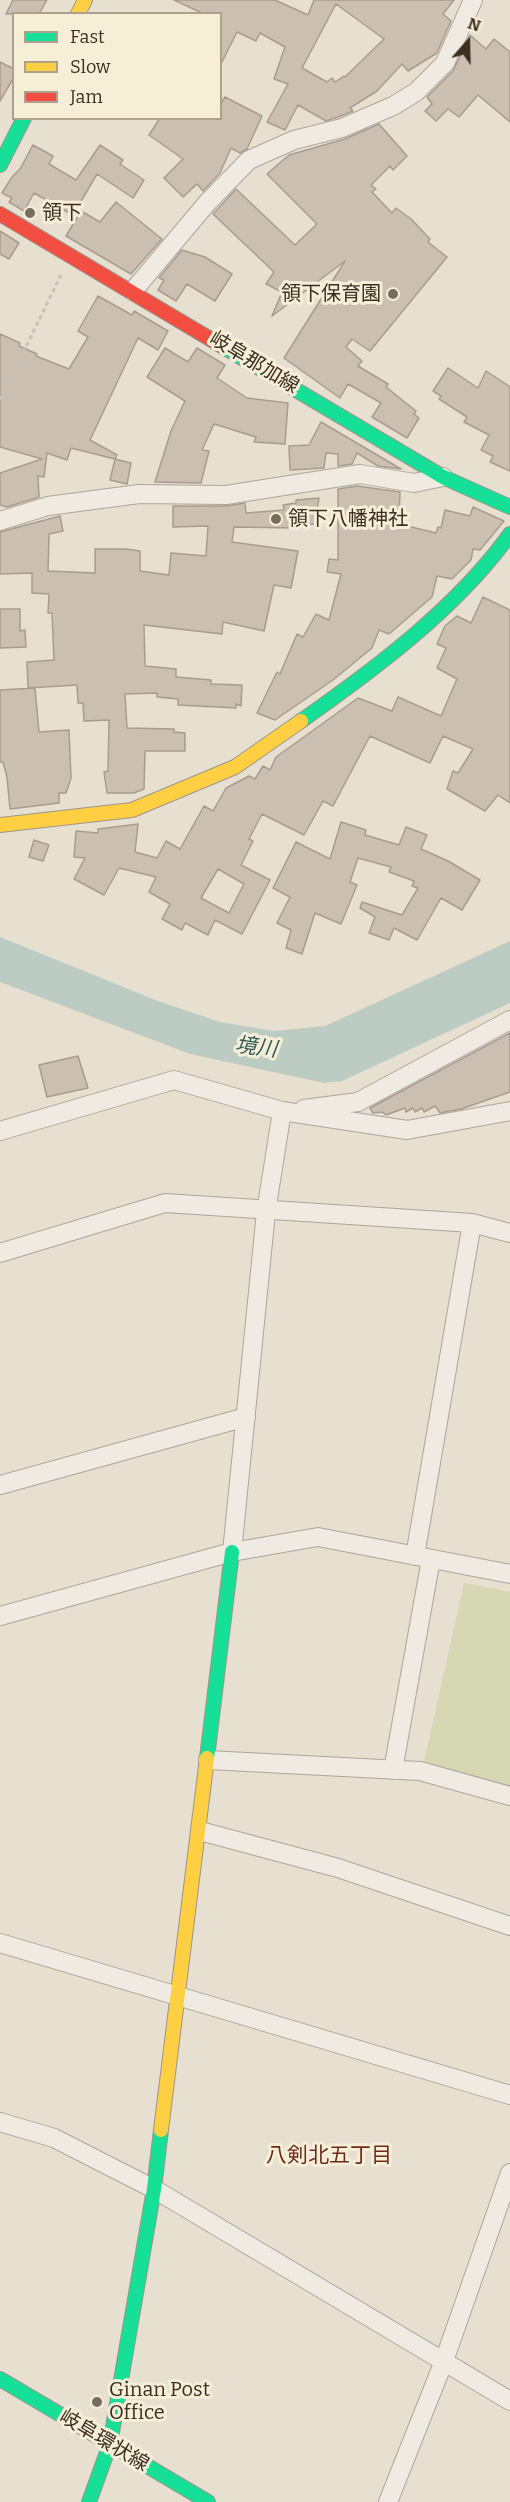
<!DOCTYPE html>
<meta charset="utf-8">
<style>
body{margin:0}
#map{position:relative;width:510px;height:2502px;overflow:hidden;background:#e7e0d1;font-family:Bitter,serif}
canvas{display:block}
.legend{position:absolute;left:12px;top:12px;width:210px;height:108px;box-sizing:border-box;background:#f7eed8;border:2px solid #ada18e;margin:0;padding:8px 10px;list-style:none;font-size:18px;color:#3d2e20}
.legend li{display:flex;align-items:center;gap:12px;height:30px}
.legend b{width:30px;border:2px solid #ada18e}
.north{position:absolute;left:438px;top:12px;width:60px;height:60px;-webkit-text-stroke:4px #f7eed8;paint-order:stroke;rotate:20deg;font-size:16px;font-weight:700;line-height:24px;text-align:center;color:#3d2e20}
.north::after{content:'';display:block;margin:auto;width:21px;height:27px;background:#3d2e20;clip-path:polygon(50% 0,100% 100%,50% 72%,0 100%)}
</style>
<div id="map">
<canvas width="510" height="2502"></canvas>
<ul class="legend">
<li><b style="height:8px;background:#16e098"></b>Fast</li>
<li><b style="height:8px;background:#ffcf43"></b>Slow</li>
<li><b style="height:8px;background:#f24e42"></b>Jam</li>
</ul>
<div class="north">N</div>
</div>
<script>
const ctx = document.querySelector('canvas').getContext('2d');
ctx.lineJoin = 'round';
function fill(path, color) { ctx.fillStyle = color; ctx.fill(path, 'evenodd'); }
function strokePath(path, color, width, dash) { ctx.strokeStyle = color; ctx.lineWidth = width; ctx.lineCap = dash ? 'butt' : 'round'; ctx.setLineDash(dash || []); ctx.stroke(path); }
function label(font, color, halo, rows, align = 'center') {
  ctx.font = font + ' Bitter,"Noto Sans JP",serif'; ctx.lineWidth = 6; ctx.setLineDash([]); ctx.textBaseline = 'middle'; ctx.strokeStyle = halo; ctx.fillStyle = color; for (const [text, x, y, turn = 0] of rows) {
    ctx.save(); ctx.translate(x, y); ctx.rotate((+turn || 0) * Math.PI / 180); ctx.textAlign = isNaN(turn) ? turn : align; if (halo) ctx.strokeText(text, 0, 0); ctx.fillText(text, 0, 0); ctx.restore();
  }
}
fill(new Path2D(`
 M464,1583L510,1592V1790L423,1766Z`), '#d6d7b3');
fill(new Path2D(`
 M0,937L158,1001L220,1022L274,1031L325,1026L510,941V1003L342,1081L324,1083L190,1054L0,982Z`), '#bcccc2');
const building = new Path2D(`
 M13,0H47L39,14H6Z
 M174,0H275L308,15L314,0H454L443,14L451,21L437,53L408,71L402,64L377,91L350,108L353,111L338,117L326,121L298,105L285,130L267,122L288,84L274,79L285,47L260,33L256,41L237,32L220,66V14H204ZM336,4L384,39L345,77L344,76L335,82L332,78L327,82L302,68Z
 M470,35L486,49L494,39L510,52V122L478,95L459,117L448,109L436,121L425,111L432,104L427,97L453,71Z
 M0,62L14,69V77L0,101Z
 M225,97L262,116L247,149L240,153L231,148L220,173L203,191L197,184L183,197L164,178L183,159L149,135L160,118H220V105Z
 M379,124L407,156L393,170L390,166L371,185L376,189L372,192L392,213L396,208L411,219L430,239L428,242L447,257L370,351L352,339L346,347L362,361L358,366L388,384L386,387L416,411L414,414L419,418L407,438L372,417L381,403L348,384L340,398L284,358L345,261L272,316L282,292L266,284L274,272L213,214L236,189L295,245L317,224L267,174L289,155L345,139Z
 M33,145L53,156L49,164L76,180L100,145L123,160L120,164L144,180L133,198L97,174L73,215L34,193L24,211L9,202L12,198L2,193L12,177L20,169Z
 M116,202L162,239L131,274L66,236L81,211L100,222Z
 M0,231L19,243L9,259L0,254Z
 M182,250L205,257L232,274L215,301L187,284L176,301L158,290L164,280L159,278Z
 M98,296L132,315L134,311L168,331L158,350L138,338L90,440L117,455L115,459L71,448L67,460L47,453L44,477L38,476L39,497L7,507L0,505V473L42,459L0,447V334L20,343L19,346L37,354L36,356L69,369L88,337L78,331Z
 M165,348L188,362L197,348L225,365L217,378L247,398L288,403L285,444L254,442L256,437L214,424L202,450L209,451L201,483L155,482L171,431L185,401L147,377Z
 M448,368L478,388L486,371L510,387V471L490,462L493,456L481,450L489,435L464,422L467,417L439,399L441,396L433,391Z
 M321,422L401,469L378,466L357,453L352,464L338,466V454L326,453L324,468L290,470L289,446L309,445Z
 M115,459L131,463L127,484L110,480Z
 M357,486L400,492L399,524L436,533L438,527L441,528L445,510L470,516L473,507L504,521L480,550L473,549L471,560L452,579L437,576L432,597L389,634L379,630L372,648L333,680L275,720L257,713L277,672L280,674L297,634L303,637L316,614L329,620L341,574L327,572L329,559L338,560V489Z
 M319,498L315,524L295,525V528L234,527L232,542L298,551L291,588L274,585L264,631L223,622L222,634L144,625L145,666L176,669V677L211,680V684L242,685L241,706L236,704V708L178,705V699L157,697V693L125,694L127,728L174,729V732L185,733V751H145L144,789L134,793H107L104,772L108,771L109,720L84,721L83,703H78L77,685L28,688L27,662L54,660L52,613H48L49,594L32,593V573L0,574V532L60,516L63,531L49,534L48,571L95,573V549H126L140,551V571L169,575L171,553L206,556L208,526L173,527V506H226L245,503L246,513L284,510L283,505L296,503V500Z
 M483,597L510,610V803L498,795L485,811L447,789L453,771L458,773L473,749L443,736L430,763L370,736L333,806L323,801L304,835L262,814L249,839L253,841L241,865L270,880L242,934L215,920L208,935L185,923L182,930L162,919L170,904L149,892L156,877L119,868L104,895L74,879L85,858L74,857L76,831L98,833V829L138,824L135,852L157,858L166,841L180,849L204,806L213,811L226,788L249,776L255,779L263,766L270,770L276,757L358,698L392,711L398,697L441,716L457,679L437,668L446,648L437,644L445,626L457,616L471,623ZM218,869L244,884L229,913L201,898Z
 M0,609H20V631L25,630L26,647L0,648Z
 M35,688L39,732L69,730L71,778L66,793H59V803L10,809L7,777L3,762H0V690Z
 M341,822L366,830L365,835L399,845L406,827L427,835L421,849L448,861L480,880L462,910L441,898L417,940L394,928L389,940L369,933L375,917L360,908L362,902L402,915L418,888L412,886L414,881L389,872L391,867L358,858L350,882L357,885L341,924L315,913L302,954L286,948L291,930L277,923L290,897L273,888L296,842L330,859Z
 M34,840L49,845L43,861L29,857Z
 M510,1033V1092L461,1109L440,1113L435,1106L424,1112L422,1108L415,1112L413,1108L406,1112L405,1108L386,1115L382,1112L373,1113L370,1108Z
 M78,1056L88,1088L47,1097L39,1065Z`);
fill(building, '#cbbfb2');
strokePath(building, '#a89c90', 1.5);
const street = new Path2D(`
 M133,291L207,203L249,160L294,140L342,128L393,106L416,92L445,63L473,0
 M0,521L48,506L139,494L226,495L360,474L414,483L443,477
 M304,1109L358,1102L510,1020
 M0,1131L174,1080L282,1111L407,1130L510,1111
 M0,1253L165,1203L472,1223L510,1233
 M0,1485L246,1417
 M232,1552L266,1212L282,1111
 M415,1556L472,1223
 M0,1616L232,1552L318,1537L510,1574
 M208,1760L420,1771L510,1796
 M393,1770L431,1559
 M200,1831L338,1868L510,1926
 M0,1943L510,2095
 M0,2122L54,2138L154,2189L510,2401
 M388,2502L444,2361L510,2173`);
const fast = new Path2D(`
 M0,165L24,118
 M222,346L443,477L510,507
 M301,721C375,669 457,608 510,534
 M207,1758L232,1552
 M0,2379L208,2502
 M89,2502L110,2444L154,2189L161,2130`);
const slow = new Path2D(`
 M78,14L85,0
 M0,825L132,810L235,767L301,721
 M161,2130L207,1758`);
const jam = new Path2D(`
 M0,214L222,346`);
strokePath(street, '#ada599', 20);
strokePath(fast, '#9c958a', 16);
strokePath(slow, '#9c958a', 16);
strokePath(jam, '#9c958a', 16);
strokePath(new Path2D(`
 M0,400L61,275`), '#c8c2b9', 3, [4.5, 3]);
strokePath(street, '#efebe3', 18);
strokePath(fast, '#16e098', 14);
strokePath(slow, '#ffcf43', 14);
strokePath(jam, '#f24e42', 14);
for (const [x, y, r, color] of [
 [30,213,6,"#786c5e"],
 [393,294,6,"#786c5e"],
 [276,519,6,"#786c5e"],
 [97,2402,6,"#786c5e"]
]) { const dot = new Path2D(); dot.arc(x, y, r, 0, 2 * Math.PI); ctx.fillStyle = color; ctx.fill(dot); strokePath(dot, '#f7eed8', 2); }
label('20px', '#3d2e20', '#f7eed8', [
 ["領下",42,213],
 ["領下保育園",381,294,"right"],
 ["領下八幡神社",288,519],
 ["Ginan Post",109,2390],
 ["Office",109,2413]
], 'left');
label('20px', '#3d2e20', '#f7eed8', [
 ["岐阜那加線",254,363,31],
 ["岐阜環状線",104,2441,31]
]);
label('italic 21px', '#2f5d5a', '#f7eed8', [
 ["境川",256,1048,7]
]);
label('21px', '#6b2e1e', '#f7eed8', [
 ["八剣北五丁目",329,2156]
]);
</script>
